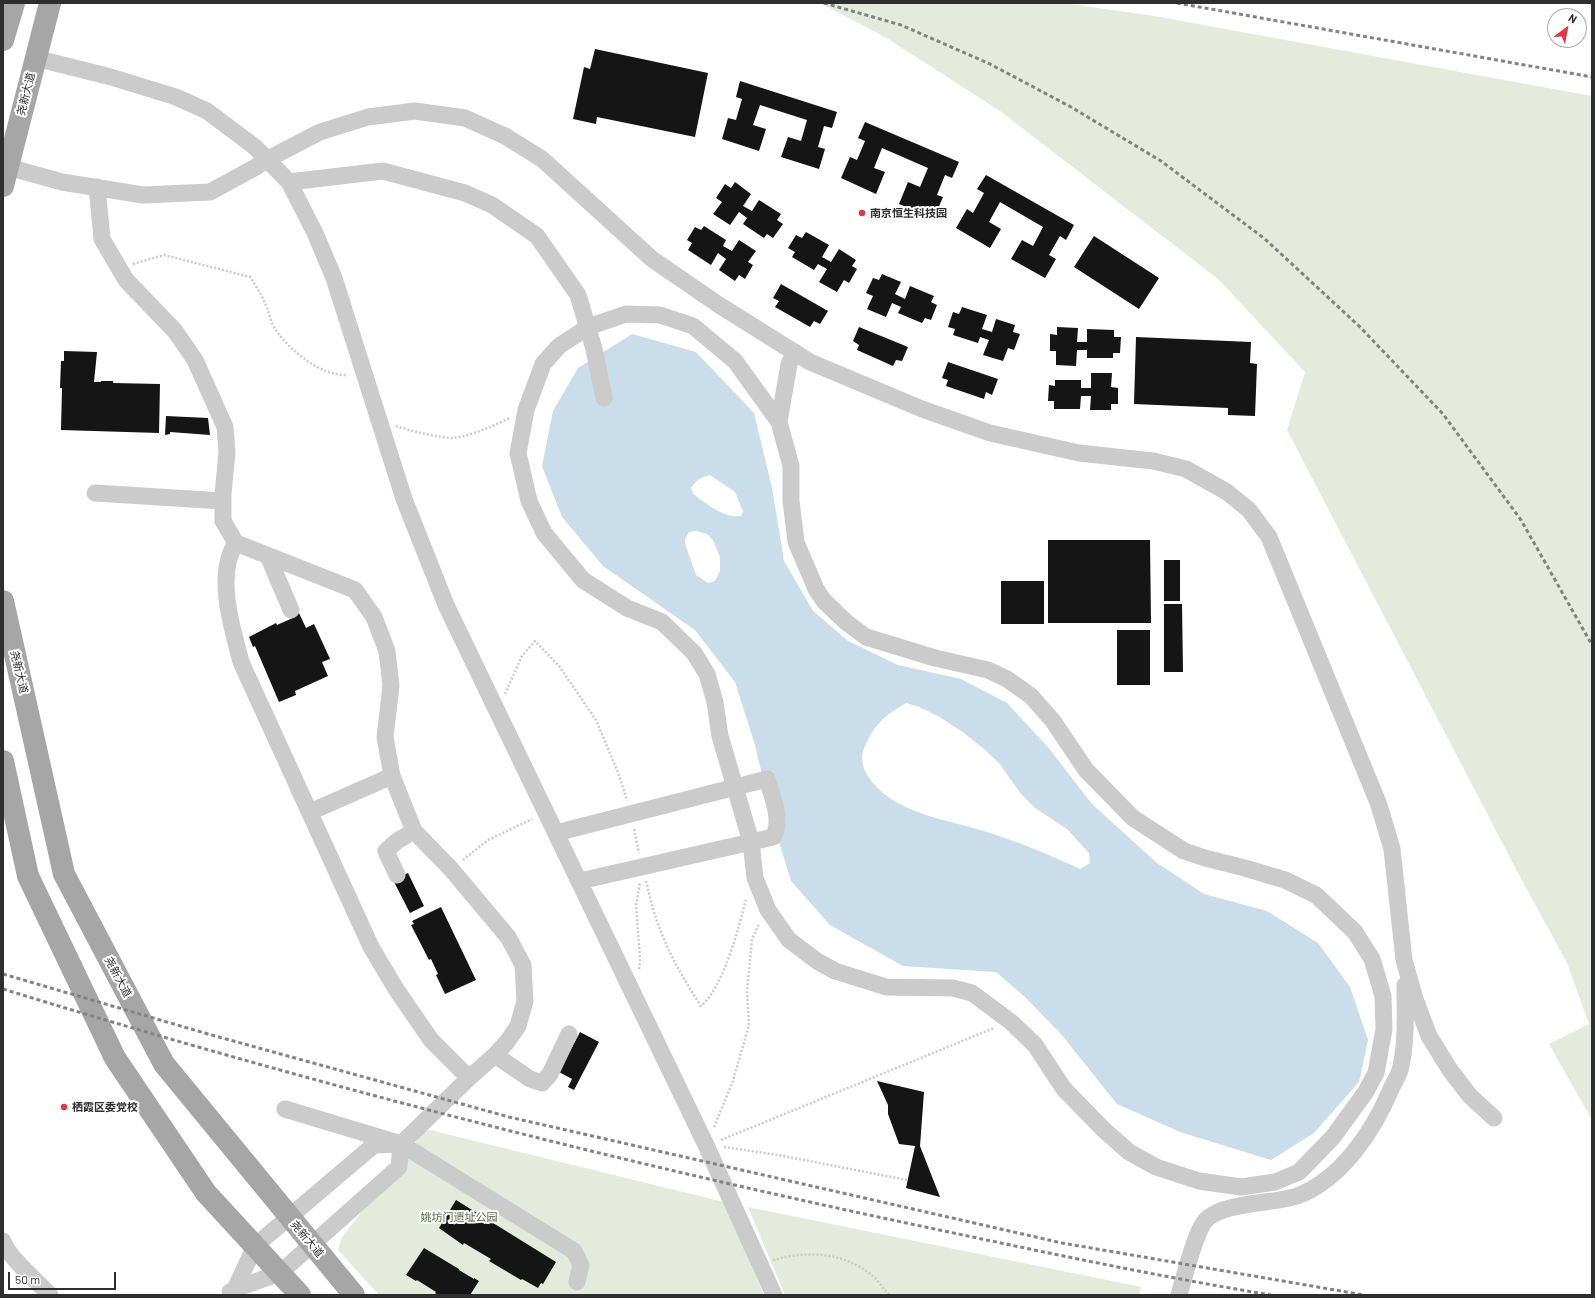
<!DOCTYPE html>
<meta charset="utf-8">
<style>
body{margin:0}
#map{position:relative;width:1595px;height:1298px;overflow:hidden;background:#fff;font-family:Barlow,sans-serif}
canvas{display:block}
.frame{position:absolute;inset:0;border:4px solid #2e2e2e;pointer-events:none}
.north{position:absolute;left:1547px;top:8px;width:40px;height:40px;box-sizing:border-box;background:#fff;border:1px solid #ababab;border-radius:50%;rotate:32deg;font-size:11px;font-weight:700;line-height:16px;text-align:center;color:#2e2e2e}
.north::after{content:'';display:block;margin:auto;width:14px;height:18px;background:#dd3942;clip-path:polygon(50% 0,100% 100%,50% 72%,0 100%)}
.scale{position:absolute;left:8px;top:1272px;width:108px;height:18px;box-sizing:border-box;border:2px solid #2e2e2e;border-top:0;padding-left:5px;font-size:12px;line-height:14px;white-space:nowrap;color:#2e2e2e;-webkit-text-stroke:3px #fff;paint-order:stroke}
</style>
<div id="map">
<canvas width="1595" height="1298"></canvas>
<div class="frame"></div>
<div class="north">N</div>
<div class="scale">50 m</div>
</div>
<script>
const ctx = document.querySelector('canvas').getContext('2d');
ctx.lineJoin = 'round';
function fill(path, color) { ctx.fillStyle = color; ctx.fill(path, 'evenodd'); }
function strokePath(path, color, width, dash) { ctx.strokeStyle = color; ctx.lineWidth = width; ctx.lineCap = dash ? 'butt' : 'round'; ctx.setLineDash(dash || []); ctx.stroke(path); }
function label(font, color, halo, rows, align = 'center') {
  ctx.font = font + ' Barlow,"Noto Sans SC",sans-serif'; ctx.lineWidth = 4; ctx.setLineDash([]); ctx.textBaseline = 'middle'; ctx.strokeStyle = halo; ctx.fillStyle = color; for (const [text, x, y, turn = 0] of rows) {
    ctx.save(); ctx.translate(x, y); ctx.rotate((+turn || 0) * Math.PI / 180); ctx.textAlign = isNaN(turn) ? turn : align; if (halo) ctx.strokeText(text, 0, 0); ctx.fillText(text, 0, 0); ctx.restore();
  }
}
fill(new Path2D(`
 M820,3H1064L1154,16L1592,96V1120L1549,1044L1589,1024L1567,963L1517,871L1287,430L1305,372L1218,279L1000,111L885,37Z
 M426,1129L724,1202L764,1295H379L338,1250L342,1237Z
 M748,1207L1141,1287L1139,1295H785Z`), '#e4ebdc');
fill(new Path2D(`
 M632,334L696,352L754,413L772,488L784,561L813,611L848,641L898,665L961,679L1007,703L1047,746L1092,804L1157,863L1204,894L1267,911L1318,943L1350,987L1368,1040L1359,1082L1314,1133L1271,1160L1180,1132L1117,1104L1061,1034L1025,997L996,972L903,966L830,925L791,881L775,829L755,745L735,682L695,630L603,566L562,517L542,466L553,411L578,368ZM710,475L735,492L743,511L741,516C724,519 706,503 693,494L691,488C696,480 701,477 710,475ZM696,531L707,534L713,540L720,557V571L715,581L708,583L696,575L685,544V539L689,532ZM906,703L919,707L938,716L964,733L985,750L999,763L1021,794L1035,808L1067,829L1089,853L1090,863L1080,869C1050,855 1019,842 987,832C946,819 892,814 867,775C862,766 860,756 865,746C874,724 886,715 906,703Z`), '#c9ddea');
fill(new Path2D(`
 M595,49L708,73L695,137L597,117L596,124L573,119L584,67L590,69Z
 M740,81L837,112L832,128L824,126L818,147L825,149L819,169L781,157L788,137L801,141L807,120L760,105L753,125L766,129L759,151L722,139L728,118L736,120L742,99L736,97Z
 M865,122L959,162L952,178L945,175L937,195L943,197L934,218L899,204L908,182L920,187L928,168L882,148L874,168L885,172L876,194L841,178L850,157L857,160L865,141L858,138Z
 M986,175L1074,225L1066,240L1060,236L1049,255L1056,259L1045,278L1011,259L1022,240L1033,246L1043,227L1000,202L989,222L1001,229L990,248L956,228L967,209L973,213L984,193L977,189Z
 M735,182L751,194L743,206L752,211L759,200L781,214L777,220L783,224L773,238L767,234L764,238L743,224L747,218L739,212L730,225L713,214L722,202L716,198L725,184L731,188Z
 M704,226L726,240L723,246L732,251L739,240L756,251L748,262L753,265L745,279L739,275L735,281L719,270L726,259L718,253L711,265L688,250L692,243L687,240L695,227L701,230Z
 M806,232L829,245L822,257L831,262L839,249L856,260L852,266L857,269L849,283L844,280L837,292L819,282L827,269L818,264L814,270L792,257L795,252L788,248L796,235L802,238Z
 M1094,236L1159,278L1139,309L1074,267Z
 M882,274L901,282L895,294L905,299L910,286L934,296L931,302L937,305L931,320L925,318L922,323L898,313L901,307L892,303L886,317L867,309L873,296L866,293L873,278L879,280Z
 M781,284L828,311L820,324L814,321L810,327L775,307L779,301L773,298Z
 M962,307L987,315L982,329L992,332L996,319L1015,325L1013,332L1020,334L1014,350L1008,348L1003,361L983,355L989,340L980,337L978,343L953,335L955,329L948,327L953,312L959,314Z
 M859,327L908,347L902,361L896,360L893,366L857,350L859,345L853,341Z
 M1057,327L1078,328L1077,342H1087V329L1114,330V337H1121L1120,353H1113V358H1087V350H1077L1076,366L1056,365V351H1050V334L1057,335Z
 M1136,337L1251,342L1250,363L1257,364L1255,416L1228,415V408L1134,404Z
 M64,351L97,352L94,382H101V381H113V383L160,384L159,433L61,430L62,388H60L61,361H64Z
 M948,362L998,379L992,395L986,392L984,399L946,386L948,380L942,378Z
 M1091,373H1112L1111,387L1118,388V404H1111V410H1090L1091,396H1081L1080,409H1054V401H1048L1049,385L1055,386V380H1081V388H1091Z
 M166,416L208,418L210,435L170,432V434L165,435Z
 M1048,540H1150L1151,623H1048Z
 M1164,560H1180V601H1164Z
 M1001,581H1044V624H1001Z
 M1164,604H1182L1183,672H1164Z
 M299,613L306,628L314,624L330,659L322,662L328,676L295,691L296,695L279,702L255,646L253,647L249,637L276,623L277,625L295,617L294,615Z
 M1117,630H1150V685H1117Z
 M408,873L424,906L410,913L393,880Z
 M441,907L476,980L445,994L436,975L438,974L431,959L429,960L411,925L414,924L412,921Z
 M580,1032L599,1042L574,1090L568,1087L572,1079L559,1072Z
 M877,1081L924,1092L920,1146L940,1197L906,1188L915,1146L899,1144L888,1114V1105Z
 M456,1200L556,1262L543,1284L541,1283L538,1288L522,1279L521,1280L489,1261L491,1259L464,1243L463,1245L439,1228Z
 M424,1248L459,1269V1270L474,1279V1278L479,1281L470,1295H438L435,1293L436,1292L417,1280L416,1281L406,1275Z`), '#151515');
strokePath(new Path2D(`
 M133,264L164,255L250,277C255,285 261,293 264,301C269,311 271,324 277,332C292,352 323,377 348,375
 M396,426C407,430 444,439 454,438C474,435 492,426 510,418
 M505,694L522,656L535,641L559,666L596,720L619,775L627,801
 M634,829L639,853
 M463,860L488,840L532,819
 M646,881C649,892 651,904 655,915C665,947 682,977 701,1006C723,988 739,927 746,899
 M639,969L640,959L636,905L640,882
 M714,1127L733,1081L749,1025L747,992L752,939L759,924
 M721,1140L994,1028
 M724,1147L778,1155L907,1180
 M773,1260C809,1250 846,1252 875,1278C880,1283 884,1290 889,1295`), '#cbcbcb', 2.5, [2, 2]);
strokePath(new Path2D(`
 M35,58L111,77L176,97L207,111L255,147L289,182
 M8,167L62,182L143,195L210,192L256,167L266,160L320,132L368,117L415,111L465,118L505,136L542,159L652,259L719,305L810,362L922,409L990,433L1079,453L1153,461L1186,469L1227,492L1249,510L1269,537L1379,805L1392,849L1404,960L1415,999L1429,1036L1450,1070L1470,1096L1494,1118
 M97,187L102,239L126,280L175,331L195,360L225,427L227,452L223,494V521L236,543C215,575 232,627 241,662L371,947L396,989L431,1040L469,1078
 M604,398L594,349L578,295L537,236L492,205L465,193L383,171L289,182L315,233L334,278L404,499L446,605L706,1145L774,1295
 M779,422L735,361L693,326L660,315L626,314L588,327L559,346L543,364L526,410L518,453L529,501L544,533L583,580L627,608L662,622L694,653L707,674L715,702L720,736L751,842L755,878L768,910L789,940L817,961L835,971L886,987L953,988L972,993L1011,1022L1035,1045L1064,1089L1104,1130L1129,1152L1156,1167L1199,1181L1241,1187L1275,1182L1299,1172L1333,1137L1365,1093L1376,1073L1384,1029L1383,996L1372,959L1355,932L1316,895L1285,880L1245,868L1205,858L1184,851L1133,818L1086,770L1053,721L1031,696L1007,679L988,670L935,658L866,637L846,622L824,601L816,589L796,542L791,501V466L779,422L789,364L795,352
 M95,493L223,501
 M236,543L355,590L374,617L387,651L391,686L385,737L392,776L414,831L451,869L508,937L523,965L525,1001L518,1026L507,1042L495,1055L469,1078L401,1144L285,1109
 M268,556L291,610
 M310,812L392,776
 M556,833L767,779C772,796 783,821 773,837L580,881
 M397,875L386,851L397,841L414,831
 M495,1055L530,1079L542,1083L550,1074L569,1034
 M3,1241C9,1258 37,1281 50,1295
 M235,1289L255,1246L374,1145L401,1144L574,1251L581,1265L577,1282
 M230,1292L235,1289L280,1273L399,1167L401,1144
 M1179,1295C1184,1278 1195,1233 1205,1221C1221,1202 1273,1204 1297,1196C1341,1180 1374,1130 1391,1089C1394,1083 1398,1076 1400,1070C1407,1042 1405,1014 1405,985`), '#cbcbcb', 17);
strokePath(new Path2D(`
 M3,40L14,3
 M3,186L50,3
 M3,601L64,874L164,1064L354,1295
 M3,761L28,876L115,1058L206,1193L300,1295`), '#a6a6a6', 22);
strokePath(new Path2D(`
 M824,3L901,25L990,64L1071,107L1161,161L1265,239L1361,328L1443,414L1521,520L1592,645
 M1177,3L1592,77
 M3,974L208,1034L509,1117L1062,1243L1364,1295
 M3,989C308,1083 617,1162 930,1228C1043,1252 1156,1276 1271,1295`), '#838383', 3, [4, 3]);
for (const [x, y, r, color] of [
 [862,213,4,"#dd3942"],
 [64,1107,4,"#dd3942"]
]) { const dot = new Path2D(); dot.arc(x, y, r, 0, 2 * Math.PI); ctx.fillStyle = color; ctx.fill(dot); strokePath(dot, '#fff', 1.5); }
label('11px', '#2e2e2e', '#fff', [
 ["尧新大道",26,94,-76],
 ["尧新大道",19,672,77],
 ["尧新大道",118,977,62],
 ["尧新大道",307,1239,50]
]);
label('bold 11px', '#2e2e2e', '#fff', [
 ["南京恒生科技园",870,213],
 ["栖霞区委党校",72,1107]
], 'left');
label('11px', '#50683e', '#fff', [
 ["姚坊门遗址公园",459,1217]
]);
</script>
